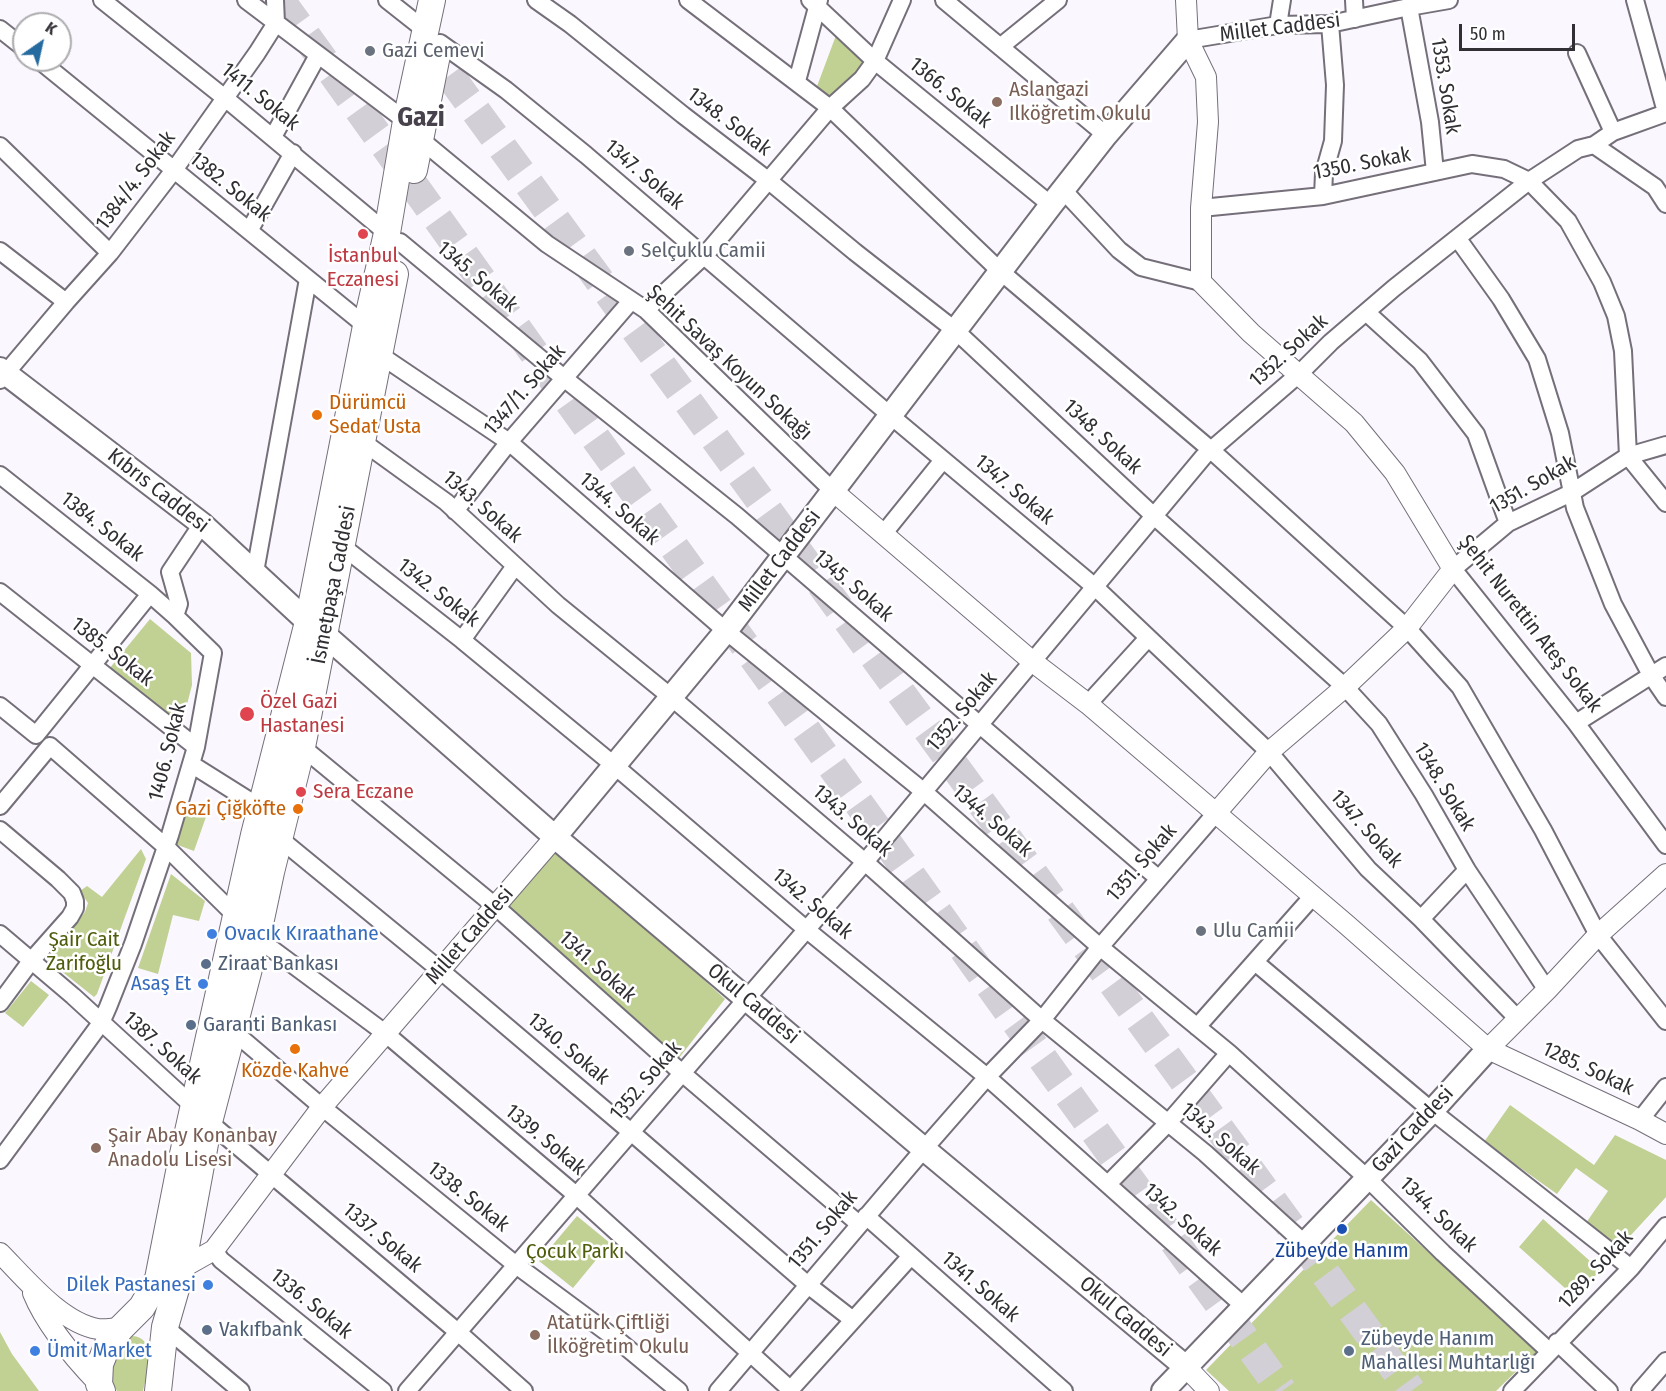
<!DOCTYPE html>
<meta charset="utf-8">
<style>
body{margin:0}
#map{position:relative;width:1666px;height:1391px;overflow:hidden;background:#fbf7ff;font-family:"Fira Sans Condensed",sans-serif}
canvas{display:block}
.north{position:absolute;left:12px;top:12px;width:60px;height:60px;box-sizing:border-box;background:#fff;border:2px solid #adacae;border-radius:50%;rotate:34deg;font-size:16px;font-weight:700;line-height:24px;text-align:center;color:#322f34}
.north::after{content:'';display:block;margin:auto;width:21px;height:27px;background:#266ba0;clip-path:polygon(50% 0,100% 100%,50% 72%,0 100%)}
.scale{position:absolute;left:1459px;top:24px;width:116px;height:27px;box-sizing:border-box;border:3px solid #322f34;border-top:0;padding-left:8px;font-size:18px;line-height:21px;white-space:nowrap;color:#322f34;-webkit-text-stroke:4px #fff;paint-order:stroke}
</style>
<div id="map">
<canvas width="1666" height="1391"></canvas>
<div class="north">K</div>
<div class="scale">50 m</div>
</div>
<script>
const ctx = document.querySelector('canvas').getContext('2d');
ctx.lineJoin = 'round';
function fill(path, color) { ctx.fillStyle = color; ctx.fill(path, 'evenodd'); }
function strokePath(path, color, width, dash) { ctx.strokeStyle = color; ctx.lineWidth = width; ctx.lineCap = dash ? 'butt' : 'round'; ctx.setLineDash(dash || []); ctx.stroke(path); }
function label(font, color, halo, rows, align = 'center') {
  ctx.font = font + ' "Fira Sans Condensed",sans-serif'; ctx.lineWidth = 5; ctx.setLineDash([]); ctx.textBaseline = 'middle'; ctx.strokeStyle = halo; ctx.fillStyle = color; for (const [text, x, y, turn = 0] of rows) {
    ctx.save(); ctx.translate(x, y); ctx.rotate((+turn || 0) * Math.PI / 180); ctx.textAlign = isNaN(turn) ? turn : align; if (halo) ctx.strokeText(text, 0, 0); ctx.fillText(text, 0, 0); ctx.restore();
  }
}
fill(new Path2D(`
 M838,30L880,68L845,109L816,89Z
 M150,619L191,653L192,685L181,728L109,669Z
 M188,808L207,814L194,851L175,844Z
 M558,848L725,999L679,1058L509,906Z
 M141,849L146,859L97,994L94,997L45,958L85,912L88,903L80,891L87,886L102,897Z
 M171,874L205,901L199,921L173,915L158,974L138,968Z
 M31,981L49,995L23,1027L5,1013Z
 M1510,1105L1594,1165L1615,1135L1666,1160V1197L1620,1247L1586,1223L1608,1191L1576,1168L1557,1194L1484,1142Z
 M1371,1200L1537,1351L1496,1391H1411L1408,1389L1405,1391H1229L1206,1370Z
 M577,1216L610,1243L573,1288L539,1261Z
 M1543,1219L1600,1270L1576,1298L1519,1247Z
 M0,1332L12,1354L39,1391H0Z
 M132,1336C158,1337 147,1374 143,1391H117C106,1376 116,1346 132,1336Z`), '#c0d193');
strokePath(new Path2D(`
 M280,0L1282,1391
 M423,39L1411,1391`), '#d3cfd6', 30, [30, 15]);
const minor = new Path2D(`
 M102,0L225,98L387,233
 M246,0L406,121
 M387,0L425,30
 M536,0L570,24L683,115L769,181L855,252L956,331L1154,516L1345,687L1379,724L1424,795L1467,870L1547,990
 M688,0L830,108L1000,271L1211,450L1407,628L1460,687L1543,830L1598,935L1666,1021
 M810,0L875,61L902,0
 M944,0L1106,135
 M1354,0L1355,19
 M1635,0L1666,112
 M1409,7L1430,122L1435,172
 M1278,25L1282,0
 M0,29L24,48
 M1188,40L1278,25L1330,24L1409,7L1449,0
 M440,43L506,90L586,155L891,416L1095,587L1269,752L1368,869L1421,919L1517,1018
 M1000,47L1058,0
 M1577,53L1613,132
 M39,60L366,326
 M797,81L819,0
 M273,137L318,55
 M420,139L547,244L646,310L833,491
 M1594,145L1655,187L1666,204
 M0,146L110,253
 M1063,190L1119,250L1141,267L1201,282
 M1323,196L1324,173L1333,141L1335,85L1330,24
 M1201,208L1323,196L1472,164L1504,169L1529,181L1568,221L1602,282L1616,316L1623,351L1628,456L1666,503
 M249,231L293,153
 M1458,239L1501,299L1537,359L1560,433L1575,508L1613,604L1651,675L1666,697
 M400,242L565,379L737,516L1159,879
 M0,251L66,302
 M646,310L705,255L830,108L862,79L875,61L1051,205
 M1366,312L1420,361L1476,434L1508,523
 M380,355L509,442L726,631L923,791L1100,947L1229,1053L1367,1178L1443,1253L1549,1351
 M0,380L66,302L110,253L174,170L257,53L276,23L275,0
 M363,442L446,502L558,605L671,697L865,862L1042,1020L1205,1153L1305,1244
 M1666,445L1628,456L1571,493L1508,523L1453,569L1576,723L1666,845
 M0,475L150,594L175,616
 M455,511L509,442L631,301
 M884,533L943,460
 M342,546L462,640L615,766L807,930L987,1077L1245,1307
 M255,572L308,279
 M0,592L196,747
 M462,640L515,566
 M1088,704L1148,638
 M0,706L36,735L150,594
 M1576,723L1666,666
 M302,747L495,906L682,1073L859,1224
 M191,764L261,808
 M0,806L50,746L166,847L236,916
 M0,830L58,879L72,893L75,901V908L70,917L31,961L0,1003
 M279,838L440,970L631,1132L808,1285L853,1320
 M1421,919L1467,870
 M0,934L73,996L193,1106
 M257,938L385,1033L576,1195L792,1391
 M1255,962L1432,1111L1631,1268
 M1197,1027L1313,896
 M234,1032L322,1107L516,1265L620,1342L679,1391
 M1640,1120L1666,1087
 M209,1122L459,1333L524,1391
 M0,1160L101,1023L108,1007L133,944L170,835L196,747L213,653L175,616L179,604L170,572L202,524
 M1108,1184L1168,1123L1229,1053
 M866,1216L1064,1391
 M214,1250L221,1260L383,1391
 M165,1327L241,1391
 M1557,1342L1609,1391
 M790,1390L911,1256
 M407,1391L865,862L1204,456L1299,374L1331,342L1394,288L1529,181L1578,149L1594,145L1613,132L1666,113
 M718,1391L924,1149L987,1077L1042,1020L1100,947L1216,813
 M1512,1391L1631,1268L1666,1226
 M1640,1391L1666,1361`);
const tertiary = new Path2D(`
 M1186,0L1188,40L1206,77L1208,122L1201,208V282L1251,333L1354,423L1395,473L1453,569L1407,628L1345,687L1269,752L1216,813
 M833,491L1033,662L1088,704L1347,925L1488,1049L1640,1120L1666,1134
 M1488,1049L1547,990L1598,935L1666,874
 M0,1253C25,1278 61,1323 98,1329C105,1330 114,1328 121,1328
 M182,1268L214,1250L322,1107L555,837
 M33,1293C46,1325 75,1359 99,1384
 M1187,1368L1209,1391`);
const secondary = new Path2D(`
 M0,369L202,524L308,622
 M325,635L555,837L924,1149L1187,1368
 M555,837L726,631L1051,205L1106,135L1188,40
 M1163,1391L1432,1111L1488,1049`);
const primary = new Path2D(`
 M414,170L438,50
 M102,1391L99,1384L100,1364L108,1344L121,1328L142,1307L158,1279L179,1172L254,835L308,622L366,326L387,233L406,121L432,0
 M158,1391L165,1327L182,1268L209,1122L257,938L271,872L302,747L395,274`);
strokePath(minor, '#756f7a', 20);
strokePath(tertiary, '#756f7a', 22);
strokePath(secondary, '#756f7a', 26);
strokePath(primary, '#756f7a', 28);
strokePath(minor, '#fff', 16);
strokePath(tertiary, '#fff', 20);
strokePath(secondary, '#fff', 22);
strokePath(primary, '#fff', 26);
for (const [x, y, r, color] of [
 [370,51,6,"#6b7280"],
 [997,102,6,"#8d6e63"],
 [363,234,6,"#e0444e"],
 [629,251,6,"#6b7280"],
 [317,415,6,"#e8710a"],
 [247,714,8,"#e0444e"],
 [301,792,6,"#e0444e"],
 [298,809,6,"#e8710a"],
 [1201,931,6,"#6b7280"],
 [212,934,6,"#3f7fe0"],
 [206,964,6,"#5c6f8a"],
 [203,984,6,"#3f7fe0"],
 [191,1025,6,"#5c6f8a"],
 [295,1049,6,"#e8710a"],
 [96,1148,6,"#8d6e63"],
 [1342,1229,6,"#1a4fb4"],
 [208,1285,6,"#3f7fe0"],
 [207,1330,6,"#5c6f8a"],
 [535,1335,6,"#8d6e63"],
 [35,1351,6,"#3f7fe0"],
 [1349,1351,6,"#5c6f8a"]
]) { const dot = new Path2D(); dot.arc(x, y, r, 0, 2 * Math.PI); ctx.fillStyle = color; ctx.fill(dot); strokePath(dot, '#fff', 2); }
label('21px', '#322f34', '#fff', [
 ["Millet Caddesi",1280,28,-7],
 ["1353. Sokak",1445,86,81],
 ["1366. Sokak",950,93,39],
 ["1411. Sokak",260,97,39],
 ["1348. Sokak",729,122,37],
 ["1350. Sokak",1362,164,-11],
 ["1347. Sokak",644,175,40],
 ["1384/4. Sokak",136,181,-53],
 ["1382. Sokak",230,187,39],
 ["1345. Sokak",477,277,40],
 ["1352. Sokak",1289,351,-42],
 ["Şehit Savaş Koyun Sokağı",729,363,43],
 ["1347/1. Sokak",525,390,-49],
 ["1348. Sokak",1102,437,43],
 ["1351. Sokak",1533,485,-30],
 ["1347. Sokak",1014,490,40],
 ["Kıbrıs Caddesi",158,491,38],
 ["1343. Sokak",482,507,41],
 ["1344. Sokak",619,509,41],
 ["1384. Sokak",102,527,38],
 ["Millet Caddesi",780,561,-53],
 ["İsmetpaşa Caddesi",334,585,-79],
 ["1345. Sokak",853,586,41],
 ["1342. Sokak",438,593,38],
 ["Şehit Nurettin Ateş Sokak",1530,624,52],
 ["1385. Sokak",112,652,38],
 ["1352. Sokak",962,712,-50],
 ["1406. Sokak",168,752,-76],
 ["1348. Sokak",1444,787,59],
 ["1343. Sokak",852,821,41],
 ["1344. Sokak",992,821,41],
 ["1347. Sokak",1366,829,48],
 ["1351. Sokak",1142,863,-49],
 ["1342. Sokak",812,904,40],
 ["Millet Caddesi",470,936,-49],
 ["1341. Sokak",597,967,42],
 ["Okul Caddesi",753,1004,40],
 ["1387. Sokak",162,1048,42],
 ["1340. Sokak",568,1049,40],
 ["1285. Sokak",1588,1069,25],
 ["1352. Sokak",646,1081,-49],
 ["Gazi Caddesi",1413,1130,-47],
 ["1343. Sokak",1220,1139,41],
 ["1339. Sokak",545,1140,40],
 ["1338. Sokak",468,1197,39],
 ["1344. Sokak",1438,1215,44],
 ["1342. Sokak",1182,1220,42],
 ["1351. Sokak",823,1230,-50],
 ["1337. Sokak",382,1238,40],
 ["1289. Sokak",1596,1270,-47],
 ["1341. Sokak",980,1287,41],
 ["1336. Sokak",311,1304,39],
 ["Okul Caddesi",1125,1317,40]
]);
label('21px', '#5b616d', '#fff', [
 ["Gazi Cemevi",382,51],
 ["Selçuklu Camii",641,251],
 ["Ulu Camii",1213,931]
], 'left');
label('21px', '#785e54', '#fff', [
 ["Aslangazi",1009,90],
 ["Ilköğretim Okulu",1009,114],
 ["Şair Abay Konanbay",108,1136],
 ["Anadolu Lisesi",108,1160],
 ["Atatürk Çiftliği",547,1323],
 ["İlköğretim Okulu",547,1347]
], 'left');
label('21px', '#be3a42', '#fff', [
 ["İstanbul",363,256,"center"],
 ["Eczanesi",363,280,"center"],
 ["Özel Gazi",260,702],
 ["Hastanesi",260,726],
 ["Sera Eczane",313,792]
], 'left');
label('21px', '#c56008', '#fff', [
 ["Dürümcü",329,403],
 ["Sedat Usta",329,427],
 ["Gazi Çiğköfte",286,809,"right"],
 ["Közde Kahve",295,1071,"center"]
], 'left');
label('21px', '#366cbe', '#fff', [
 ["Ovacık Kıraathane",224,934],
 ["Asaş Et",191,984,"right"],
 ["Dilek Pastanesi",196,1285,"right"],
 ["Ümit Market",47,1351]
], 'left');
label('21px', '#4e5d0b', '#fff', [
 ["Şair Cait",84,940],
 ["Zarifoğlu",84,964],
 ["Çocuk Parkı",575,1252]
]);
label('21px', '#4e5e75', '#fff', [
 ["Ziraat Bankası",218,964],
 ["Garanti Bankası",203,1025],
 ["Vakıfbank",219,1330],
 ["Zübeyde Hanım",1361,1339],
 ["Mahallesi Muhtarlığı",1361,1363]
], 'left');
label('21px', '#164399', '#fff', [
 ["Zübeyde Hanım",1342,1251]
]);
label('bold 27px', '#48424c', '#fff', [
 ["Gazi",421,118]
]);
</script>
